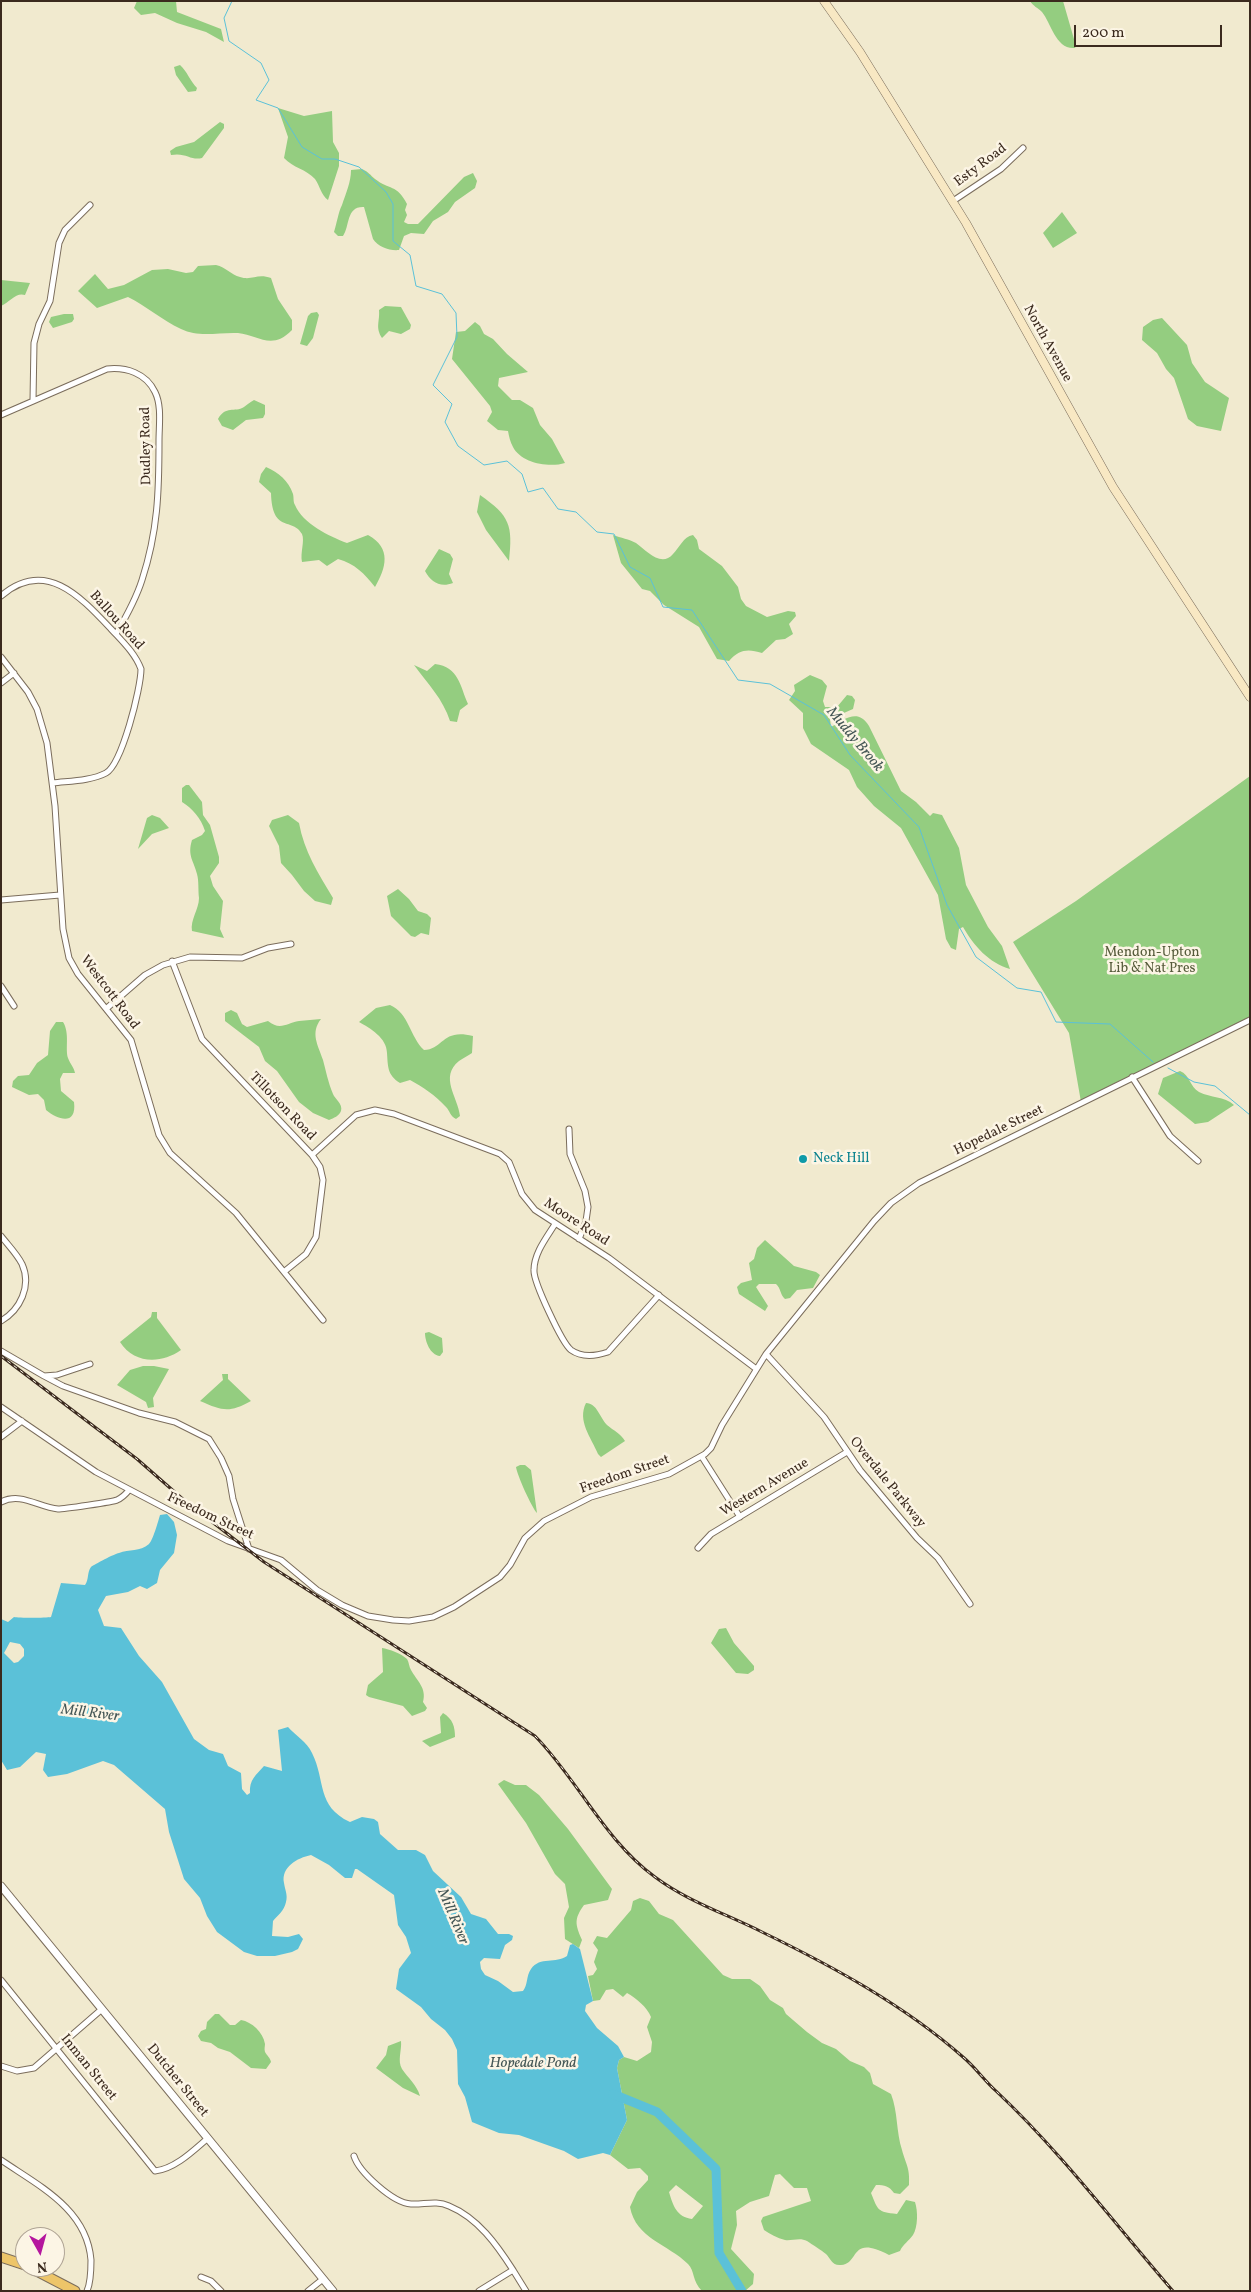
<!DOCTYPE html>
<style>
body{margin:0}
#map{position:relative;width:1251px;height:2292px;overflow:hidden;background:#f1eacf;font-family:Vollkorn,serif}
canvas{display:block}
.frame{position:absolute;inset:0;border:2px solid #3b2a1e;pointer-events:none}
.north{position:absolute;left:15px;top:2227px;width:50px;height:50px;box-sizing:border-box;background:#fcf5e5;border:1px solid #afa495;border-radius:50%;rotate:173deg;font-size:14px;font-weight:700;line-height:20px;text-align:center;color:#3b2a1e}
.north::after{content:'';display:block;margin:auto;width:18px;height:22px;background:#b5179e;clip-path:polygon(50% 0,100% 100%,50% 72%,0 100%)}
.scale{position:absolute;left:1074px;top:25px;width:148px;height:22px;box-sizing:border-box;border:2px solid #3b2a1e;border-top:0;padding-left:6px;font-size:15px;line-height:18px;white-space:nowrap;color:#3b2a1e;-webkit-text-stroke:4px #fcf5e5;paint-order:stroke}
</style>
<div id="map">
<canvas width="1251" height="2292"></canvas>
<div class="frame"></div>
<div class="north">N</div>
<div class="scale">200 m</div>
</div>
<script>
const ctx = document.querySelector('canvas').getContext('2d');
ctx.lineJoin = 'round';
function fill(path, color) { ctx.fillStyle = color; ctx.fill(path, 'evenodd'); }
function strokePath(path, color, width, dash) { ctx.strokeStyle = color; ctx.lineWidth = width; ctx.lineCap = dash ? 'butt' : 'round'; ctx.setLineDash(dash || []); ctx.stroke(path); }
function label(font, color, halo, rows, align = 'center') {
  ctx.font = font + ' Vollkorn,serif'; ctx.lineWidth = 5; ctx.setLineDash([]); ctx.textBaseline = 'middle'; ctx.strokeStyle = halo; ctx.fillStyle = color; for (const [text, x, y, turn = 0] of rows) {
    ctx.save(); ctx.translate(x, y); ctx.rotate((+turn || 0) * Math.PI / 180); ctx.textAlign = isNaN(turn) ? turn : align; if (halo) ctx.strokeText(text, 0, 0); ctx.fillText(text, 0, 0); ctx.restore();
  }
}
fill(new Path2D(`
 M137,1H176L177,12L221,29L224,42L206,32L177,23L155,13L141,15L134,8Z
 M1030,1H1063L1076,46L1075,48C1056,50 1051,23 1042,12C1038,8 1033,6 1030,1Z
 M180,65C187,71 190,81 197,88L196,91L188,92L176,75L174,67Z
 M278,108L304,116L332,111L333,142L339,153V166L328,200C321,195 320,186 315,179C306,169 293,168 284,158L288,137Z
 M220,122L224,124V128L202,158C191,161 186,152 171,155L170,151L176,147L194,142Z
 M362,169C369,172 370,175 375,179C389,190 397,184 407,204L405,210L407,215L404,222L408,224H418L464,177L473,173L477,181L475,188L455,202L448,212L433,221L424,234L411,233L404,236L399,250C390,251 378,247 373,239L364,207C346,206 350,226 343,236H338L334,232C337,223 338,213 342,205C346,193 351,182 351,170Z
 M1062,212L1077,233L1053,248L1043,233Z
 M216,265C226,267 231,275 240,277C252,281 257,273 271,278L278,299L292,320V330C272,351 258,335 238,333C219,332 199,338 181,329C162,320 146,306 128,297L97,308L78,291L95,274L108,289L124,285L152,270L168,269L186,273L193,272L198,266Z
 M1,280L30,283L25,295C16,292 10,302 1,306Z
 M385,306L401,307L411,325L410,329L401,334L389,331L382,338C375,327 380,322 379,310Z
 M317,312L319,315L313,338L307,346L300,344L308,316L311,313Z
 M64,314H73L74,319L72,322L53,328L49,322L51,317Z
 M1162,318L1187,345L1192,363L1205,382L1229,398L1221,431L1197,426L1188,419L1174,378L1166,369L1157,353L1142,340L1143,327L1153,320Z
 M475,322L480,326L484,334L493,339L507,354L528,372L499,378L498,386L512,400H520L533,408L540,425L552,439L565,463C549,468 521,463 513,447C510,442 509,436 508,431L498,430L487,421L492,412L490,406L452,359L456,332L465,331Z
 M254,400L265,405V414L263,418L246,420L233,430L222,426L218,419C226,405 234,413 244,407C247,405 250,402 254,400Z
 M266,467C279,473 288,480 293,494C294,498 293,502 295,505C303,524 329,536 347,543L368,535C392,548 386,568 375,587C364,573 355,564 338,559L327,566L319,560L302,562C300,553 305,541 302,534C293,517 272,534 271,493L259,482L261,474Z
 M480,495C510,516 513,525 509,561L486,530L477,512Z
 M613,535C621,538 629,539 636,543C646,550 661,568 673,554C680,547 683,537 693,535L697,540L699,549L722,566L738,587L741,599L746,606L767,617L788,611L795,612L796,616L789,624L793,634L785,639L776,640L762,653C748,649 740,649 729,661L717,659L699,627L664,605L650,591L642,589L621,563Z
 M439,549L450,554L453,559L449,574L453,583C440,588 431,582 425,571Z
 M435,664C459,667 460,686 468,704L460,710L457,722L450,721C443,699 428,684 414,665L427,671Z
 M810,675L822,680L827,686L823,701L825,707H837L847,695L852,696L855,700L853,709L830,719L831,727C845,719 858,708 869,726L901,791L916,802L930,816L933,813L942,815L959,848L966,885L988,927L1002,946L1010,969C989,963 974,946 963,927L959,929L956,950L951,948L946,939L938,895L901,828L874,806L857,787L849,770L811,744L803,728V713L789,700L795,691L794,685Z
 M1250,776V1017L1081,1102L1069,1033L1013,942L1076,901Z
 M186,785H189L202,802L203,815L210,825L219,857V863L210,876L213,886L223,901L220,929L224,938L192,931C190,920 199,909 199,898C198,890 199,881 197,874C194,861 187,856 192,840L202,835L205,831C201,818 192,808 182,802V788Z
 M152,815L160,818L169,828L152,834L138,849L147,818Z
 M288,815L299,823C304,851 318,873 333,898L331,905L315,901L304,891L292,875L281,863L279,846L269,826L272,820Z
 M398,889L409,899L418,911L427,914L431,918L429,935L421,933L415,937L411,936L391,916L387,896Z
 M390,1005C409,1013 410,1037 424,1050C444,1049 442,1028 473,1036L472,1053C468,1056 463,1058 459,1061C439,1077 458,1097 460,1116L456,1119C450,1116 450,1111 446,1107C435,1095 423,1087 410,1080L400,1083C387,1075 388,1066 387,1053C387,1038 370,1028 359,1022L376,1008Z
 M231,1010L237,1013L242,1024L247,1027L268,1021C280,1031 287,1023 299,1021C306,1020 314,1020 321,1019C310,1033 318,1045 323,1060C326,1071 328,1082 333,1094C335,1099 343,1104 341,1111C339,1116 334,1118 329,1120L313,1113L299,1102L277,1071L265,1061L259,1047L225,1021V1013Z
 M56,1022H63C70,1033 65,1049 68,1058C70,1064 74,1067 75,1073H63L60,1079L61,1091L74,1102C77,1126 58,1120 46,1110L44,1100L38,1094L29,1095L12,1087L13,1081L18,1076L29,1075L37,1063L48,1055L50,1031Z
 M1180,1071C1190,1075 1190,1087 1199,1092C1211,1098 1224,1096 1234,1105L1208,1122L1195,1124L1158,1094L1163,1078Z
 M765,1240L794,1266L816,1272L820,1275L813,1288L797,1290L790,1298L785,1299C780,1295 781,1288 776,1284H759L756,1287L768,1306L765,1311L739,1294L737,1287L741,1283L752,1280L749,1263L754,1259L757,1248Z
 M152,1312H157V1318L181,1350C161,1364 134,1364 120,1342L151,1317Z
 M429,1332L442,1338L443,1352L440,1356C430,1355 425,1341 425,1333Z
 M143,1366H154L169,1369L153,1398L154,1407L148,1408L146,1402L117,1385L130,1370Z
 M222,1374H228V1379L251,1401C229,1413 223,1411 200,1401L223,1380Z
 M586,1403C597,1403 600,1418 607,1425C614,1431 620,1433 625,1441L601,1457L598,1454C591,1437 577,1421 586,1403Z
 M520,1465H525L531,1470L537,1513C532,1508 517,1475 516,1467Z
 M726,1628L734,1643L754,1666V1670L748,1674L736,1673L711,1643L719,1629Z
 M382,1648C389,1649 402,1654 407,1659C409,1662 409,1667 411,1670C417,1681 427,1688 423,1702L427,1708L425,1711L412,1716L403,1706L369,1697L366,1695L368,1685L383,1672Z
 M443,1713C453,1719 455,1727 455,1737L430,1747L422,1741L441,1733L440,1717Z
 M504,1780L515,1785H526L539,1795L568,1829L612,1889L608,1900L584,1905C574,1919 575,1924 582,1940L579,1948L565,1939L564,1918L569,1907L565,1884L555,1874L526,1823L498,1784Z
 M640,1898L649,1901L659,1914L673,1920L723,1975L732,1979H750L760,1986L770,2000L783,2008L786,2014L807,2032L822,2043L836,2049L850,2061L864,2067L870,2073L873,2084L891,2094C898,2112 896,2131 902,2150C906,2165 910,2167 909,2185L900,2194L894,2193C889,2186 885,2185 876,2185L871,2193C878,2210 877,2212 897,2214L906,2200L915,2202C918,2211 918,2227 913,2235C909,2241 903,2244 900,2251L889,2255C849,2234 860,2264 841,2265C832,2266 831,2259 826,2254C821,2250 813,2245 807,2241C800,2237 792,2241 785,2240C777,2238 770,2234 764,2230L761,2221L763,2217L811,2201L807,2188H794L780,2174L775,2175L769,2196L750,2202L736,2211L737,2225L731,2249L754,2274L753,2284L745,2291H702C692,2281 695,2271 688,2264C668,2244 636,2239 630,2207L637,2192L648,2180V2176L640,2168L628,2169L610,2155L627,2120L617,2068L619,2060L624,2057L637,2061L651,2052L652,2042L647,2027L651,2017C647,2007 636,1998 627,1993L623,1997L613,1989L606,1990L600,2000L593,2001L588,1976L593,1975L597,1969L594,1962L598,1950L593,1943L597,1936L607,1938L631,1910L633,1901ZM676,2185L703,2206L692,2219C677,2217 673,2206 669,2192Z
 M215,2014H219L230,2025H235L241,2020C252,2022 263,2032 265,2044C265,2046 264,2049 265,2052C267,2056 270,2057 271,2062L266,2069L251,2068L230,2052L218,2048L211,2043L201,2041L198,2036L201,2031L206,2029L207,2022Z
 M401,2041C402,2050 397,2061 402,2069C408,2078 417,2085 420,2096L403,2088L376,2068L386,2055L388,2046Z`), '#94cd80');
fill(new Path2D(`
 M167,1514L174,1522L177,1535L174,1553L160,1570L157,1583L147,1589L140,1586L128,1592L106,1596L98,1610L104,1626L121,1628L139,1656L162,1682L194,1739L209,1750L223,1754L228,1766L241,1773L242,1789L247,1795L250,1793C249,1780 256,1775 264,1766L282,1771L278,1730L288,1727C296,1736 307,1742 312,1753C326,1781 316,1806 350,1822L362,1817L374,1819L378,1822L380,1834L398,1850H416L425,1855L433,1871L461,1897L471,1914L486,1919L498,1934H509L513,1936L512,1940L505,1945L500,1959L484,1958L480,1962L481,1969L485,1975L498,1981L513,1992L523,1991C528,1985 526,1976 531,1969C540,1956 556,1964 567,1956L570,1945L573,1944L580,1949L593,2001L586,2005L585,2011L597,2028L618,2046L624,2057L619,2060L617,2068L627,2120L610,2155L603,2153L578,2159L564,2151L519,2135L499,2133L472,2122L465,2097L458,2084L457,2050L452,2039L445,2030L431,2019L421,2007L396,1989L399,1969L411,1953L406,1937L398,1925L394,1895L357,1869H355L352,1878H345L329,1865L311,1855C297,1858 281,1867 284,1883C285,1890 288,1895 286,1902C284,1911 278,1915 273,1921L272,1936L288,1937L299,1934L303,1939L298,1949L292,1952L275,1956H257L244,1952L217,1932L207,1916L200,1898L184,1879L169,1832L165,1809L114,1765L103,1761L67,1774L48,1777L43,1770L46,1754L36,1752L20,1767L7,1770L1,1760V1619L8,1622L14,1617C18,1618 46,1618 51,1617L61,1583L85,1585C89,1580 87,1572 91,1567C95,1564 114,1554 119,1553C129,1549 140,1552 149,1544C153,1540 158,1522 160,1515ZM10,1642L20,1644L24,1649V1656L18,1662L14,1663L4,1653Z`), '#5bc1d8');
strokePath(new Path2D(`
 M232,1L224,18L229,41L261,63L269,80L256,100L278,108L302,147L322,159H335L359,167L386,192L393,204V241L410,255L416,286L442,294L456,313L457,337L433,385L452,404L445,422L458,446L484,465L507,461L522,474L528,492L543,488L558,509L576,512L597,532L614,534L630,567L650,578L663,607L692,610L738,680L770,684L824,715L850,755L919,827L947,905L976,957L1017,988L1041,992L1056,1022L1110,1024L1153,1062
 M1168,1068L1194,1082L1215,1086L1250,1115`), '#5bc1d8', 1);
strokePath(new Path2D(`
 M613,2094L657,2112L716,2169L719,2253L742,2291`), '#5bc1d8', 9);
const minor = new Path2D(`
 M953,201L1001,169L1023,148
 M33,400L34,343L39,324L50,301L59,243L65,230L90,205
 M1,415L107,369C126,367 146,373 155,392C162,406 159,425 159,441C159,491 158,531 142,580C136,599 126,617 116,634
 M1,596C45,558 80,596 111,629C122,641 135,653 141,669C141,688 122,764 106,773C91,781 69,781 53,783
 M1,657L28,692L37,709L47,743L55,806L63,929L69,958L78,974L131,1040L159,1135L170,1153L236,1213L323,1320
 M1,683L14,673
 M1,900L60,895
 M172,961L202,1039L312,1155L320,1167L323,1180L316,1237L306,1254L285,1271
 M1,986L14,1006
 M107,1008L145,975L163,965L190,957L242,958L268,948L291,944
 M1132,1077L1170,1136L1198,1161
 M569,1129L570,1154L585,1191L588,1207L586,1221L579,1239
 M312,1155L356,1115L375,1110L394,1114L500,1154L509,1162L522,1194L535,1210L609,1258L755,1368
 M555,1224C547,1237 534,1253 534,1270C533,1281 562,1343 571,1350C582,1358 596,1356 608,1352L659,1295
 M1,1236C8,1245 17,1254 22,1264C32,1286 20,1310 1,1321
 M1,1351L44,1376L57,1375L90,1364
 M766,1354L824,1417L860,1470L917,1538L938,1558L970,1604
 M44,1376L63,1386L139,1413L175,1422L209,1439L221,1458L229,1476L233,1499L249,1549
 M1,1407L96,1472L228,1541L281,1560L317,1590L342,1605L368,1616L393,1620L409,1621L433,1617L454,1607L500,1577L510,1565L525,1538L544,1521L591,1497L669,1474L705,1454L711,1448L722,1425L766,1354L874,1221L891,1203L919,1183L1250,1020
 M1,1437L22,1421
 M702,1457L740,1517
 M1,1502C21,1492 38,1507 58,1509C63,1509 113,1502 117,1500C122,1498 125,1495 129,1490
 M698,1548L711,1534L847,1452
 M1,1980L155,2171C175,2169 194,2150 208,2138
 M1,2066L17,2071L34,2068L102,2009
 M354,2156C359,2172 393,2203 411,2204C423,2205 436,2200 449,2206C478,2218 497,2245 513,2270
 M1,2160C39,2186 87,2209 91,2260C91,2270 91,2282 87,2291
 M201,2277L211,2281L221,2291
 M308,2291L323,2279
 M479,2291L513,2270L526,2291`);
const tertiary = new Path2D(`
 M1,1886L333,2291`);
const secondary = new Path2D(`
 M824,1L860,52L966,223L1113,487L1250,697`);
const primary = new Path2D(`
 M1,2257L25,2265
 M29,2267L75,2291`);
strokePath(minor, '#7b6d5c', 7);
strokePath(tertiary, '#7b6d5c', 9);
strokePath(secondary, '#7b6d5c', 9);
strokePath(primary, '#7b6d5c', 11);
strokePath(minor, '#fff', 5);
strokePath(tertiary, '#fff', 7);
strokePath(secondary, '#f8e8c3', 8);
strokePath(primary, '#edc569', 9);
const rail = new Path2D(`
 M1,1356L137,1459L185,1501L264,1562L535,1736C578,1780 605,1841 655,1877C687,1901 726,1914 762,1932C832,1966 904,2005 963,2057C975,2067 984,2080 996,2091C1060,2151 1115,2224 1173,2291`);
strokePath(rail, '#3b2a1e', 3);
strokePath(rail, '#fcf5e5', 1, [4]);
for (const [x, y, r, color] of [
 [803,1159,5,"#0f9aa8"]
]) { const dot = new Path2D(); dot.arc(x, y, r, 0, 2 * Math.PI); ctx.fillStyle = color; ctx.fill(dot); strokePath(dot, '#fcf5e5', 2); }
label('14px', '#3b2a1e', '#fcf5e5', [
 ["Esty Road",981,166,-37],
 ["North Avenue",1047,344,61],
 ["Dudley Road",147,446,-91],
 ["Ballou Road",116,621,48],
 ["Westcott Road",109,993,53],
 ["Tillotson Road",282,1107,46],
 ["Hopedale Street",999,1131,-26],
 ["Moore Road",576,1223,33],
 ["Freedom Street",625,1475,-19],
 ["Overdale Parkway",887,1483,51],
 ["Western Avenue",765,1488,-31],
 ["Freedom Street",210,1517,25],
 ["Inman Street",88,2068,51],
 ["Dutcher Street",177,2081,51]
]);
label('14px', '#565b3b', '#fcf5e5', [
 ["Mendon-Upton",1152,953],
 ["Lib & Nat Pres",1152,969]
]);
label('14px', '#0d838f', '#fcf5e5', [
 ["Neck Hill",813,1159]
], 'left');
label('italic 15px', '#455756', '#fcf5e5', [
 ["Muddy Brook",854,740,50],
 ["Mill River",90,1714,7],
 ["Mill River",452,1917,67],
 ["Hopedale Pond",533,2064]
]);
</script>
